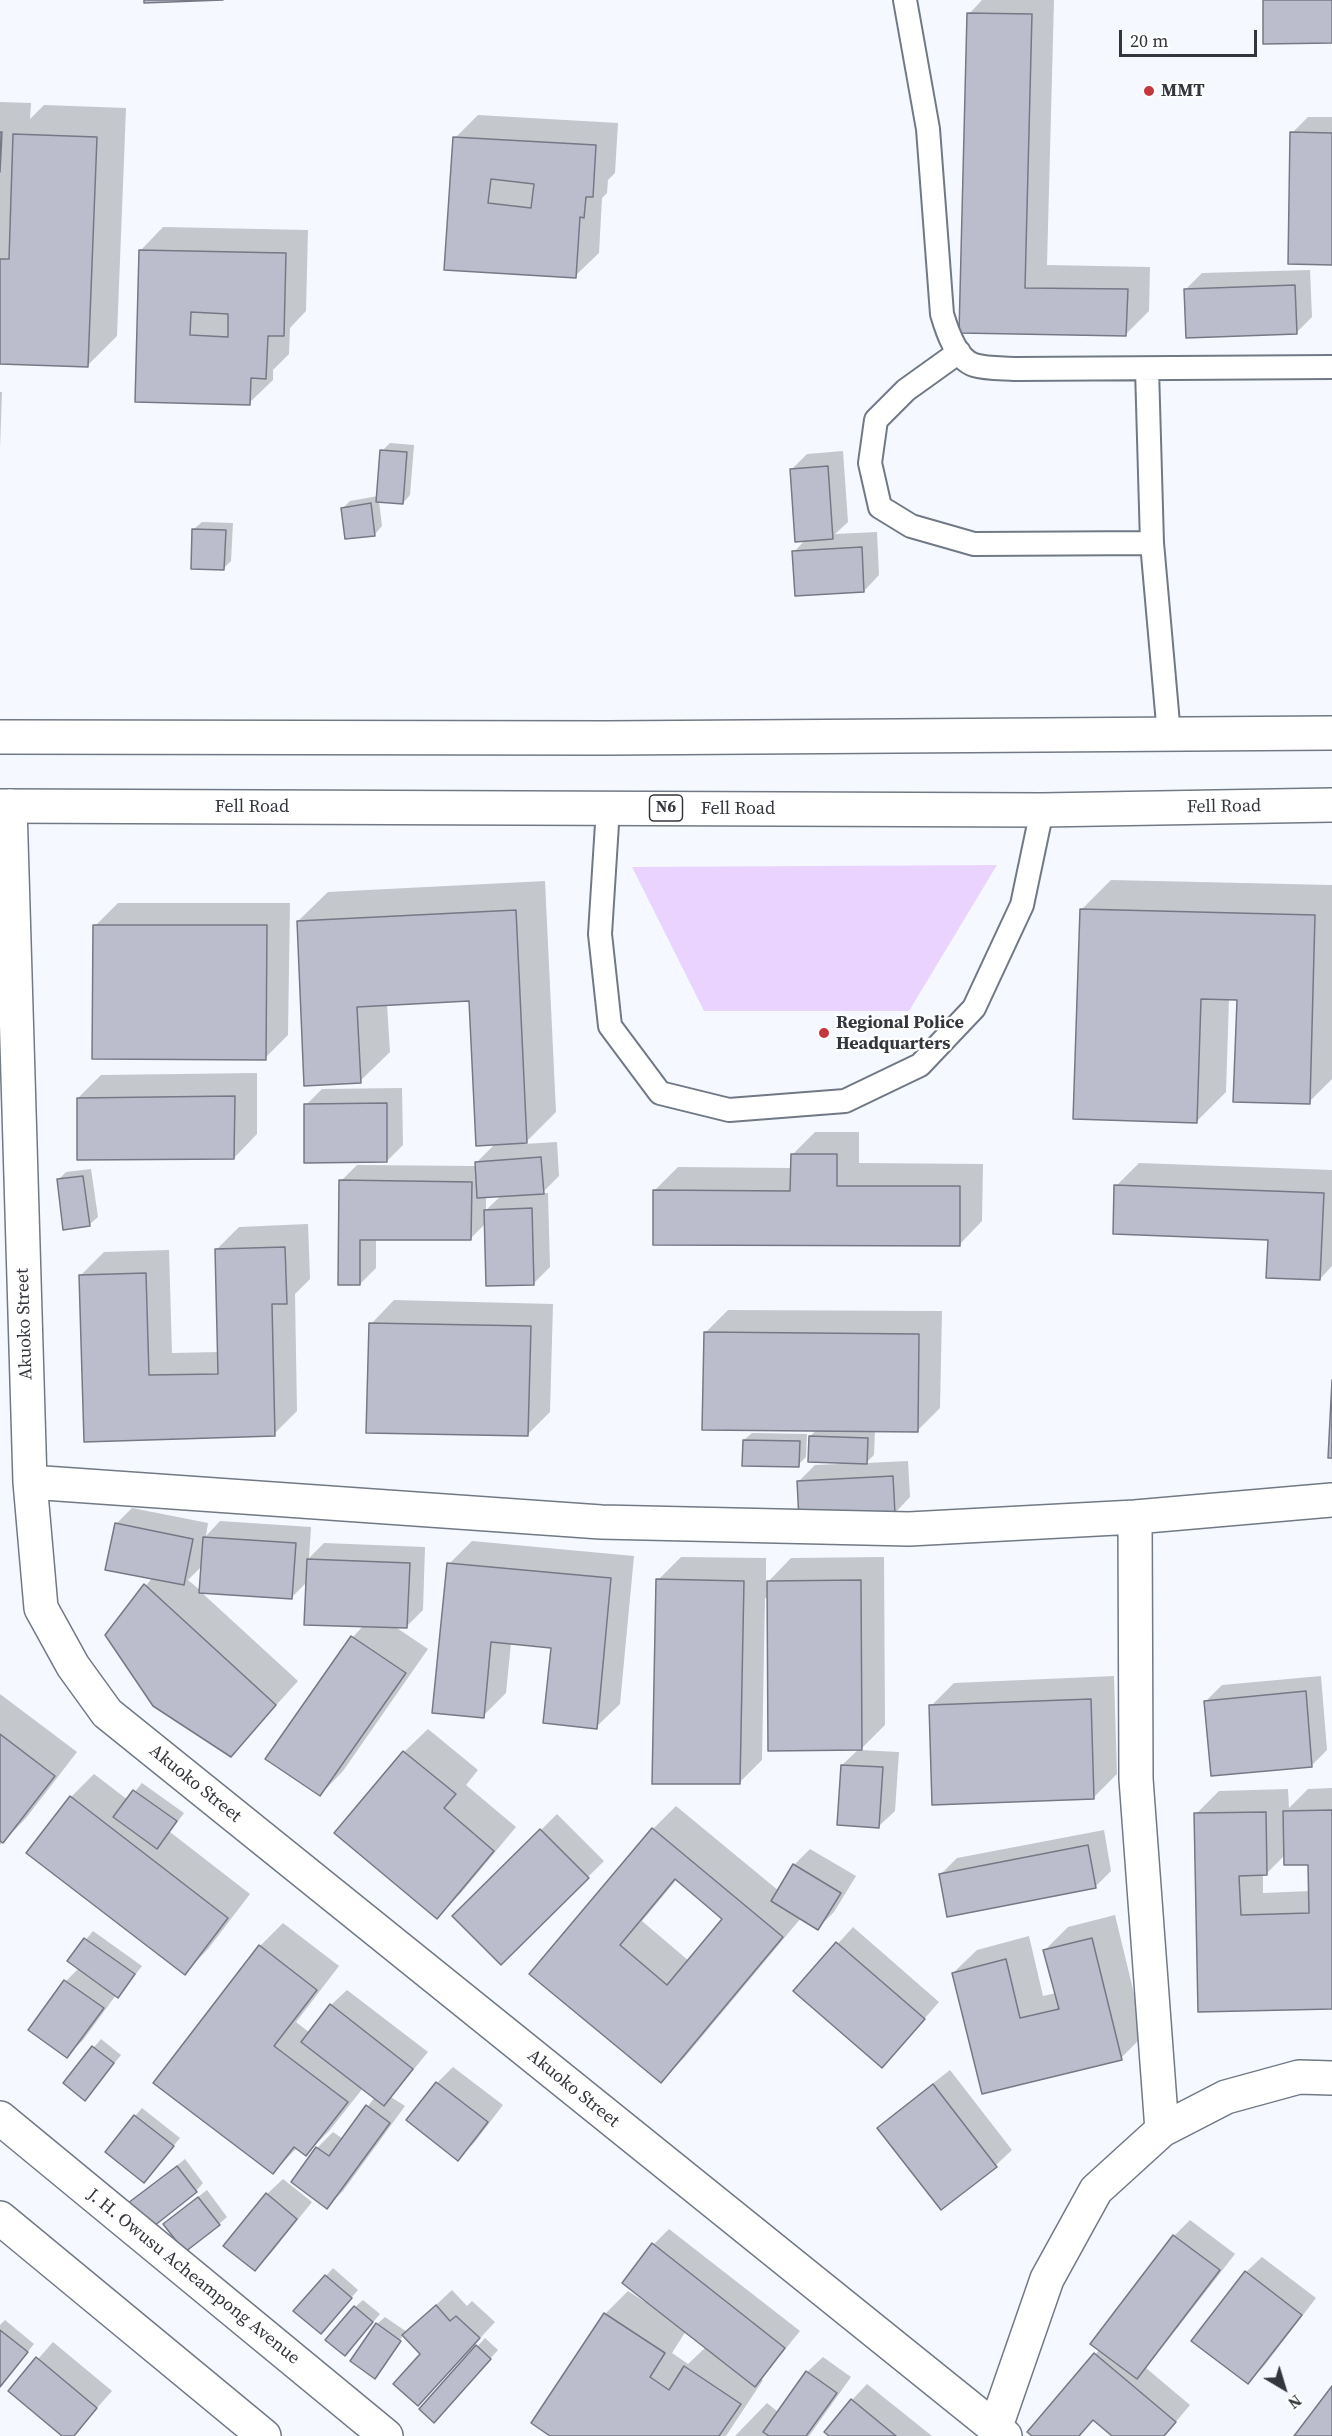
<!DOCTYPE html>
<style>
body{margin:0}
#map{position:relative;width:1332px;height:2436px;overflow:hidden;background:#f5f9ff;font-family:"Source Serif 4",serif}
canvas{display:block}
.north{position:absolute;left:1254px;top:2358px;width:60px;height:60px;-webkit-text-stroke:4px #fff;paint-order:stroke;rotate:142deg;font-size:16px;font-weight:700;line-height:24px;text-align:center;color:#33363c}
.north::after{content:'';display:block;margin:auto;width:21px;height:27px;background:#33363c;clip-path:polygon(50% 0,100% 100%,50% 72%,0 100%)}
.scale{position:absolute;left:1119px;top:30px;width:138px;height:27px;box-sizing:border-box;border:3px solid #33363c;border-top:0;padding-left:8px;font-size:18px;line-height:21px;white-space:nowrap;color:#33363c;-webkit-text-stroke:4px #fff;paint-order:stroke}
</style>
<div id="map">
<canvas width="1332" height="2436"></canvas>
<div class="north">N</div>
<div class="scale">20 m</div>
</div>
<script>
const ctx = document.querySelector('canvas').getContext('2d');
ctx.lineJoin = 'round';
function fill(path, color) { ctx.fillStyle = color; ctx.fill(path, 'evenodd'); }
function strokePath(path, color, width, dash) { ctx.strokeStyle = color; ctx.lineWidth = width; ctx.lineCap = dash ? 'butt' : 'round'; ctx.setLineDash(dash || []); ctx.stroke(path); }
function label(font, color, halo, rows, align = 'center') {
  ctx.font = font + ' "Source Serif 4",serif'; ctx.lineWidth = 4.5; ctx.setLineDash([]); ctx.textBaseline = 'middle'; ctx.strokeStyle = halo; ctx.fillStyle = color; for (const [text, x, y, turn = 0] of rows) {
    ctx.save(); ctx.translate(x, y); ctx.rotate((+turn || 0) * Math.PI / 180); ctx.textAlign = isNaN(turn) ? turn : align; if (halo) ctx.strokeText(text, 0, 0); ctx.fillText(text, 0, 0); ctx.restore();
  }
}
fill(new Path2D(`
 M997,865L909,1011H704L632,867Z`), '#ead3fe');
fill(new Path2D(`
 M982,0H1054L1047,265L1150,267L1149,311L1126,334L961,332L969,14Z
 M0,102L31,103L30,119L44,105L126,108L117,336L88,365L0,363Z
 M478,115L618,123L615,173L608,180L607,193L602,198L599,253L575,276L446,268L455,138Z
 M1308,117H1332V263L1292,133Z
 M163,227L308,230L306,311L290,328L289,354L273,370V380L249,403L137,401L140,251Z
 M1310,270L1312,317L1296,333L1186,289L1202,273Z
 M0,392H2L0,449Z
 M390,443L414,445L410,495L403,503L379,501L382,526L375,534L342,509L350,501L378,496L382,451Z
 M843,451L848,522L835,534L877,532L879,575L864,591L794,552L806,539L791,470L807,454Z
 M202,522L233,523L231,561L223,569L194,529Z
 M1111,880L1332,885V1079L1309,1102L1238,999H1229L1226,1092L1197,1121L1081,910Z
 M545,881L556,1112L524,1144L557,1142L559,1176L542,1193H548L550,1267L534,1283L486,1223L470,1239L376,1238V1268L360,1284L341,1181L357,1165L477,1166V1162L495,1144L471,999L387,1004L390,1052L360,1081L298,921L328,892ZM502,1195L486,1210V1196Z
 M118,903H290L288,1035L265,1058L95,926Z
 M257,1073V1134L234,1158L78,1098L101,1075Z
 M402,1088L403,1145L387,1161L306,1105L322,1089Z
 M815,1132H859V1163L983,1164L982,1221L959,1245L654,1191L678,1167L792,1168V1155Z
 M1139,1163L1332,1170V1266L1320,1279L1269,1239L1116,1186Z
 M91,1169L98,1217L90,1224L65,1228L58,1180L66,1172Z
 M308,1224L310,1279L295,1294L297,1411L274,1434L86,1440L81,1275L104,1252L169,1250L172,1353L219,1352L216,1250L239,1227Z
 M394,1300L553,1304L550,1412L527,1435L371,1324Z
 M728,1310L942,1311L940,1408L917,1431L875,1430L874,1455L866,1463L908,1461L910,1497L895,1513L799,1481L815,1465L839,1464V1462L810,1436L817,1430L705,1333Z
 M752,1433L807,1434L806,1457L798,1465L744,1440Z
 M132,1508L208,1523L206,1536L220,1521L311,1527L309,1558L324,1543L425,1547L423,1610L407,1626H394L428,1649L343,1771L320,1795L268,1759L353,1637L364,1625L307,1582L291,1598L201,1592L298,1681L231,1755L107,1635L152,1578L116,1524ZM203,1565L201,1591L188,1580Z
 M472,1541L634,1556L620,1704L596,1727L552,1647L511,1643L506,1693L483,1716L449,1564Z
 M681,1557L766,1558V1584L791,1558L884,1557L885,1725L860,1750L899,1752L895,1811L879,1826L842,1765L859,1749L768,1598H765L762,1760L739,1783L658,1580Z
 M1114,1676L1117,1774L1094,1797L931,1706L954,1683Z
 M1321,1676L1327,1750L1312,1765L1206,1701L1222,1685Z
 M0,1694L77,1752L26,1818L0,1845Z
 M428,1729L478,1770L466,1785L516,1827L460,1894L437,1917L337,1832L404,1752Z
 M94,1774L128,1800L142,1783L184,1813L170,1832L250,1894L208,1949L185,1973L71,1797Z
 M1332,1788V2007L1200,2011L1196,1814L1219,1791L1288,1789L1289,1808L1308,1789ZM1285,1855L1309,1863L1310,1891L1263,1893V1874H1266Z
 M676,1806L779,1891L794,1865L810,1849L856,1876L834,1912L818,1928L801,1918L684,2058L661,2081L531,1974L653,1829ZM677,1879L724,1919L689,1961L642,1921Z
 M557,1814L604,1861L501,1963L455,1916Z
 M1104,1830L1111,1871L1095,1887L941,1874L957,1858Z
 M1115,1915L1144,2035L1121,2058L983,2092L953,1973L977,1950L1029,1936L1043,1996L1056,1993L1045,1950L1068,1927Z
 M283,1923L339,1966L296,2022L310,2033L331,2005L347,1990L428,2052L391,2097L405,2106L343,2191L327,2207L317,2148L333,2132L343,2139L375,2097L363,2088L329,2131L306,2154L298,2147L273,2172L155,2083L260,1946Z
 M853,1927L939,2002L897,2050L795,1991Z
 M93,1931L142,1966L125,1988L118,1996L116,1995L83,2040L67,2056L66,1981L79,1968L69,1961Z
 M101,2039L121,2055L92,2091L65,2082Z
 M453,2067L503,2105L474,2143L458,2159L437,2083Z
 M950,2070L1012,2150L996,2165L941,2208L879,2128L895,2113Z
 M142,2108L180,2138L151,2173L135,2116Z
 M185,2159L203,2183L196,2191L130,2203Z
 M283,2179L312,2202L271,2253L255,2269L267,2194Z
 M207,2190L227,2217L219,2224L172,2217Z
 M1190,2220L1235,2254L1146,2368L1190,2405L1164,2436H1115L1094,2419L1079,2436H1034L1029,2432L1100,2349L1174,2236Z
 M669,2229L800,2331L761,2379L763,2380L726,2436H553L605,2314L628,2291L645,2302L647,2300L654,2244ZM686,2331L706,2347L688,2364L672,2353Z
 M1262,2257L1316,2298L1264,2366L1248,2382L1246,2272Z
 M333,2268L358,2290L328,2325L326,2276Z
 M452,2290L467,2306L472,2301L495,2322L433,2389L422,2354L404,2334L375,2377L377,2324L385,2317L407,2332Z
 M363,2300L380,2314L352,2347L355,2307Z
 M5,2320L34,2344L0,2386V2325Z
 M485,2338L498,2350L442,2413L421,2409Z
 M53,2342L112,2391L72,2436H64L10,2391Z
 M823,2357L851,2377L809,2436H735L767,2403L778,2412L807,2372Z
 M867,2384L932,2436H831L852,2400Z`), '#0003');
const building = new Path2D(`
 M144,0H223L144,3Z
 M1263,0H1332V43L1263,44Z
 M967,13L1032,14L1025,288L1128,289L1126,336L959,333Z
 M0,132H2L0,172Z
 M1290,132L1332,133V265L1288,264Z
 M13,134L97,137L88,367L0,364V259H9Z
 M453,137L596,145L593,197H586L584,218L580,217L576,278L444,270ZM491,179L534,184L531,208L488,203Z
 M139,250L286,253L284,336H268L266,379L251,378L250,405L135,402ZM191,312L228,314V337L190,335Z
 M1295,285L1297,334L1186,338L1184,289Z
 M380,450L407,452L403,504L376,502Z
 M828,466L833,539L795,542L790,469Z
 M371,503L375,536L345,539L341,508Z
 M192,529L226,530L224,570L191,569Z
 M862,547L864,592L795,596L792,551Z
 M1080,909L1315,915L1310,1104L1233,1102L1237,1000L1201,999L1197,1123L1073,1119Z
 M516,910L527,1143L476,1146L469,1001L357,1007L361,1083L304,1086L297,921Z
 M93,925H267L266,1060L92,1059Z
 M235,1096L234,1159L77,1160V1098Z
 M387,1103V1162L304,1163V1104Z
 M791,1154H837V1186H960V1246L653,1245V1190L790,1191Z
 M541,1157L544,1194L477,1198L475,1162Z
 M83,1176L90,1226L63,1230L57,1179Z
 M339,1180L472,1182L471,1240H360V1285H338Z
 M1114,1185L1324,1193L1320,1280L1266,1278L1268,1240L1113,1234Z
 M532,1208L534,1285L486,1286L484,1210Z
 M285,1247L287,1304H272L275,1436L84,1442L79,1275L146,1273L149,1375L218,1374L215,1249Z
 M369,1323L531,1326L528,1436L366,1433Z
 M704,1332L919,1334L918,1432L702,1430Z
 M1332,1380V1458H1328Z
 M809,1436L868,1438L867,1464L808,1462Z
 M743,1440L800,1441L799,1467L742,1466Z
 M893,1476L895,1514L799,1519L797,1481Z
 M115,1523L193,1539L184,1585L105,1570Z
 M203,1537L296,1543L292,1599L199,1593Z
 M307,1559L410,1563L407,1628L304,1625Z
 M447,1563L611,1578L597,1729L543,1723L551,1648L491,1642L484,1718L432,1713Z
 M656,1579L744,1581L740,1784H652Z
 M861,1580L862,1750L768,1751L767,1581Z
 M144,1584L276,1705L231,1757L153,1706L105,1635Z
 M351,1636L406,1673L320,1796L265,1759Z
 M1306,1691L1312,1767L1211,1776L1204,1701Z
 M1091,1699L1094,1799L932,1805L929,1705Z
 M0,1734L55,1776L3,1843L0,1841Z
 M403,1751L456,1794L444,1808L494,1851L437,1919L334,1833Z
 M841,1765L883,1767L879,1828L837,1825Z
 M133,1790L177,1821L157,1849L113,1817Z
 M70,1796L228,1918L185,1975L26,1853Z
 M1332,1810V2009L1198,2012L1194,1813L1266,1812L1267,1875L1239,1876L1241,1915L1309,1913L1308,1865H1284L1283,1811Z
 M652,1828L783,1937L661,2083L529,1974ZM675,1879L722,1919L667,1985L620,1945Z
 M540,1829L589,1878L501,1965L452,1916Z
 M1088,1845L1096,1888L947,1917L939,1874Z
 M793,1864L841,1893L818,1930L771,1901Z
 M84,1938L135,1974L118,1998L67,1961Z
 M1092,1938L1122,2060L982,2094L952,1973L1006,1959L1020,2018L1059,2009L1043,1950Z
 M836,1942L925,2019L882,2068L793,1991Z
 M259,1945L317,1990L274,2046L348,2102L306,2156L294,2147L273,2174L153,2083Z
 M64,1980L104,2008L67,2058L28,2030Z
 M330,2004L413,2069L384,2106L301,2042Z
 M92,2046L114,2063L85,2101L63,2083Z
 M436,2082L488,2122L458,2161L406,2120Z
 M933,2084L997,2167L941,2210L877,2128Z
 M366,2105L390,2123L327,2209L291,2182L316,2147L329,2156Z
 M134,2115L174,2146L144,2183L105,2152Z
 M177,2166L197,2192L149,2230L128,2203Z
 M266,2193L297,2219L255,2271L223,2246Z
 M198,2197L220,2225L185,2252L163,2224Z
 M1173,2235L1220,2270L1137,2379L1090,2344Z
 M652,2243L785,2348L755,2387L622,2283Z
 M1245,2271L1302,2315L1248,2384L1191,2341Z
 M325,2275L352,2298L321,2334L293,2311Z
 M436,2305L450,2321L456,2316L480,2338L418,2406L393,2384L420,2354L402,2335Z
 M354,2306L373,2322L345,2356L325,2340Z
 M604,2313L665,2353L650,2377L669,2390L684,2366L741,2404L719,2436H550L531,2423Z
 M376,2323L401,2341L375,2379L350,2361Z
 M0,2330L28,2352L0,2387Z
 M476,2345L491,2359L434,2423L419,2409Z
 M1094,2353L1176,2422L1164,2436H1112L1093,2420L1079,2436H1032L1027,2432Z
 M36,2357L97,2408L74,2436H62L8,2391Z
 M806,2371L837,2393L806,2436H769L763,2432Z
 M1332,2386V2436H1294Z
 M851,2399L896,2436H829L824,2432Z`);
fill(building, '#bcbdcc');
strokePath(building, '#777886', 1.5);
const service = new Path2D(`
 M905,0L928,129L942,314C947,331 956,359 974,365C987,369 1003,368 1016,369L1332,367
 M959,352L906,390L876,420L870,463L880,507L911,526L974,544L1152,543
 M1147,369L1152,543L1169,735
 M608,808L600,934L610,1026L660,1093L729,1110L845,1101L920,1065L974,1008L1022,905L1042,810`);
const minor = new Path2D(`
 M10,806L30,1482L41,1608L73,1666L107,1713L1005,2436
 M30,1482L601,1522L909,1529L1135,1517L1332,1500
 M1135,1517L1136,1779L1162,2130
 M995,2429L1047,2279L1096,2190L1162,2130L1226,2097L1299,2077L1332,2078`);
const tertiary = new Path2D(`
 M0,2118L386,2436
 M0,2218L264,2436`);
const primary = new Path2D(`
 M0,737L607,738L1332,733
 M0,806L1042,810L1332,805`);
strokePath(service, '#717986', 26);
strokePath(minor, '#717986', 36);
strokePath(tertiary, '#717986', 36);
strokePath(primary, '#717986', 36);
strokePath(service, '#fff', 22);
strokePath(minor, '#fff', 33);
strokePath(tertiary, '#fff', 33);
strokePath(primary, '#fff', 33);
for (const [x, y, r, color] of [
 [1149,91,6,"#c6373c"],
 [824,1033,6,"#c6373c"]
]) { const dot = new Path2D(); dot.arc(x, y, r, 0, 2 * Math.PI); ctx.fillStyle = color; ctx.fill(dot); strokePath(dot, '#fff', 2); }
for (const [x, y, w] of [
 [666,808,33]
]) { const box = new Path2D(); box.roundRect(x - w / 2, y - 13, w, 26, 4.5); ctx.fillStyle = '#fff'; ctx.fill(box); strokePath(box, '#33363c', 1.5); }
label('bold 16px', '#33363c', null, [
 ["N6",666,808]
]);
label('bold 18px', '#33363c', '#fff', [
 ["MMT",1161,91],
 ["Regional Police",836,1023],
 ["Headquarters",836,1044]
], 'left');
label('18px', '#33363c', '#fff', [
 ["Fell Road",252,807],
 ["Fell Road",1224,807,-1],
 ["Fell Road",738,809],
 ["Akuoko Street",25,1324,-92],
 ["Akuoko Street",195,1784,39],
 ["Akuoko Street",573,2089,39],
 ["J. H. Owusu Acheampong Avenue",193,2277,39]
]);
</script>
